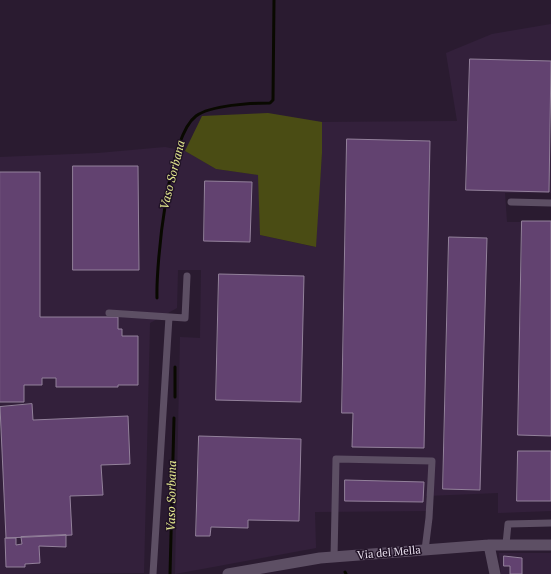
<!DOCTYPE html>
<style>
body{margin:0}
canvas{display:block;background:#2a1b30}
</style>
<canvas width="551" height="574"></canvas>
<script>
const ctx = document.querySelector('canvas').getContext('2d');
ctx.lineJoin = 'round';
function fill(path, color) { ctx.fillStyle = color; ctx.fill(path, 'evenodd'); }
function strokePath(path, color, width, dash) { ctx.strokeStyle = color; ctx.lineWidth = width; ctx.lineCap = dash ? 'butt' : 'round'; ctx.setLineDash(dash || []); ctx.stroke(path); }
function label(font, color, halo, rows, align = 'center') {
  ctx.font = font + ' "PT Serif",serif'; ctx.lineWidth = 3; ctx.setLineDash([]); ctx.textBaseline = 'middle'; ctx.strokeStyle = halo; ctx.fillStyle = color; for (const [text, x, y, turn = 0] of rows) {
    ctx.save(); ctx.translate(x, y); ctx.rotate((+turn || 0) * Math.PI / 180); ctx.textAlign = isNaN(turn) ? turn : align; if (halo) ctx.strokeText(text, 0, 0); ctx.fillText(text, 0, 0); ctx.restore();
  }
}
fill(new Path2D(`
 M551,24V193H505L507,222H551V511L498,513V493L426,496L427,511L315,512L316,548L175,574L180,337L200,338L201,270H178L177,308L150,323L144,573L0,574V157L98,153L165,147L185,151L216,169L259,175L260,235L315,247L322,153V122L457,121L446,53L492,34Z
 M499,553H551V574H501Z`), '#33203b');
fill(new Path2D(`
 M268,113L322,122V153L316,247L260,235L258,175L216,169L185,151L202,116Z`), '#4a4c14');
strokePath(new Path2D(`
 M157,298C156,264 168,137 196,116C211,105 251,103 270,103L273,100L274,0
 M175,397V367
 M345,572L346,574
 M170,574L174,418`), '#090900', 3);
const building = new Path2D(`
 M470,59L551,61L549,192L466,190Z
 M347,139L430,141L424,448L352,447L353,413H342Z
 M73,166H138L139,270H73Z
 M0,172H40V317H118V329H122V336H138V385H118V387H56V378H42V385H24V402H0Z
 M205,181L252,182L250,242L204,241Z
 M522,221H551V436L518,435Z
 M449,237L487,238L480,490L443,489Z
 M219,274L304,276L301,402L216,400Z
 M32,404L33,420L128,416L130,464L101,465L103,495L70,496L72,535L6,538L0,407Z
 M199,436L301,439L299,521L248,520V528L211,527L210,536H196Z
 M518,451H551V501H517Z
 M345,480L424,482L423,502L345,501Z
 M66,535V547L39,546L40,563L25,564V567H6L5,538H16V545L22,544L21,537Z
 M504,556L522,558V574H510V566H504Z`);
fill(building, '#624270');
strokePath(building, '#93819b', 1);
strokePath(new Path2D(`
 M511,202L551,203
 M109,313L185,318L187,276
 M506,544L508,524L551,523
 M334,558L336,459L432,461L429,518L425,550
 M153,574L169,317`), '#5d4f64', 7);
strokePath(new Path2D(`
 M489,545L495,574
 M228,574L320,558L489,545H551`), '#5d4f64', 11);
label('11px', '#e5dcea', '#201226', [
 ["Via del Mella",389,553,-5]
]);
label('italic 12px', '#e3e88e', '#201226', [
 ["Vaso Sorbana",173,175,-76],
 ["Vaso Sorbana",172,496,-89]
]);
</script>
